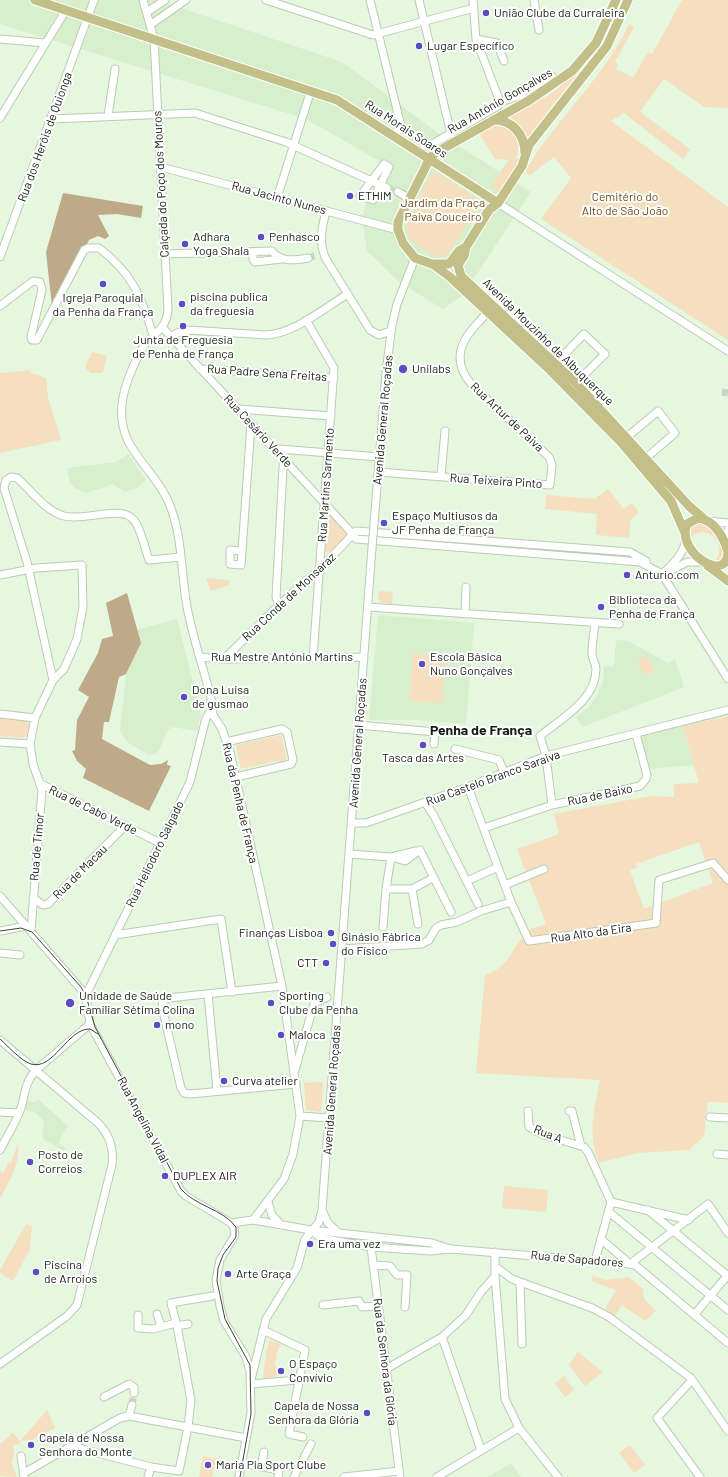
<!DOCTYPE html>
<meta charset="utf-8">
<style>
body{margin:0}
canvas{display:block;background:#e5f7de}
</style>
<canvas width="728" height="1477"></canvas>
<script>
const ctx = document.querySelector('canvas').getContext('2d');
ctx.lineJoin = 'round';
function fill(path, color) { ctx.fillStyle = color; ctx.fill(path, 'evenodd'); }
function strokePath(path, color, width, dash) { ctx.strokeStyle = color; ctx.lineWidth = width; ctx.lineCap = dash ? 'butt' : 'round'; ctx.setLineDash(dash || []); ctx.stroke(path); }
function label(font, color, halo, rows, align = 'center') {
  ctx.font = font + ' Barlow,sans-serif'; ctx.lineWidth = 4; ctx.setLineDash([]); ctx.textBaseline = 'middle'; ctx.strokeStyle = halo; ctx.fillStyle = color; for (const [text, x, y, turn = 0] of rows) {
    ctx.save(); ctx.translate(x, y); ctx.rotate((+turn || 0) * Math.PI / 180); ctx.textAlign = isNaN(turn) ? turn : align; if (halo) ctx.strokeText(text, 0, 0); ctx.fillText(text, 0, 0); ctx.restore();
  }
}
fill(new Path2D(`
 M0,0H157L342,62L437,132L531,192L463,295L443,309L399,282L367,251L362,216L383,163L306,119L0,24Z
 M128,454L146,480L137,488L125,492L113,484L87,493L76,489L70,483L67,468L116,462Z
 M378,615L474,623L466,724L413,720H369Z
 M177,619L201,713L197,731L172,727L168,730L159,750L155,754L149,755L127,742L120,730L126,674L141,643L137,630Z
 M616,640L628,641L668,663L675,659L684,687L582,727L576,717L589,707L597,695L603,681L604,666L614,667Z
 M683,726L694,765L649,769L639,737Z
 M25,1100L34,1102L39,1100L68,1126L60,1138L59,1143L65,1148L64,1151L43,1139L42,1134L44,1124L42,1119L36,1113L22,1108Z
 M511,1463L521,1477H488L506,1466Z`), '#d8efce');
fill(new Path2D(`
 M682,0H728V108L704,107L664,79L640,112L690,149L683,159L624,113L611,121L728,207V340L541,219L571,178L554,157L530,175L525,172C555,119 603,80 629,24L634,27L615,62L618,64L616,69L633,78L648,52L652,54Z
 M581,70L527,139L520,126L509,117L549,95Z
 M494,126C512,123 523,141 516,157L520,162L501,193L491,187L508,160L495,159L479,133Z
 M433,173L439,174L476,198L479,202L478,207L448,254L444,257C430,257 409,243 406,229L429,177Z
 M92,352L107,356L103,371L101,373H91L86,369V364Z
 M31,370L30,372L46,378L48,397L61,440L0,453V373Z
 M608,489L624,509L632,503L639,513L631,519L629,538L596,535L597,514L545,509L546,495L595,499Z
 M329,516H332L348,534L346,538L327,553L324,550L326,519Z
 M700,521C705,525 712,528 716,533C722,541 728,558 715,562C728,545 708,521 690,538L689,527Z
 M206,578L229,580L230,585L211,591Z
 M379,591L393,592L392,604L381,603L378,599Z
 M413,654L445,656L442,703L409,701Z
 M646,655L655,670L645,676L637,661Z
 M728,716V1103L708,1102L704,1136L689,1150L638,1153L599,1163C587,1130 594,1113 600,1080L476,1073L485,975C511,967 511,947 528,931C532,928 540,926 546,924L517,849L559,834L554,814L650,796L674,797V784L699,783L683,726ZM699,842L713,883L644,909L630,870L637,868L636,864Z
 M0,718L27,721L29,724L27,735L23,738L0,736Z
 M281,735L287,759L280,763L278,761L241,769L236,745Z
 M407,934L408,942L359,944L354,942L355,935Z
 M323,1082L321,1112L306,1110L304,1083Z
 M18,1143C21,1163 9,1181 0,1199V1171L3,1173L8,1163H11Z
 M504,1186L548,1190L546,1212L502,1208Z
 M26,1224L32,1226L30,1249L13,1281L0,1273V1270Z
 M593,1276L606,1280L629,1277L643,1289L644,1299L656,1311L645,1321L622,1305L615,1316L605,1309L616,1290L591,1281Z
 M270,1340L281,1344L276,1354L277,1360L275,1361L277,1377L263,1378L266,1352Z
 M578,1352L603,1372L585,1386L569,1365Z
 M564,1376L574,1390L565,1397L555,1383Z
 M47,1410L55,1428L32,1440L20,1441V1444L13,1445L14,1453L12,1463L17,1477L0,1476V1444L13,1433L20,1441Z
 M630,1445L645,1465L634,1473L619,1453Z
 M203,1456L216,1459L212,1477H199Z`), '#f5dfbf');
fill(new Path2D(`
 M63,193L143,206L141,218L117,214L98,215L109,236L105,239L98,236L89,240L52,306L46,252Z
 M127,593L141,643L126,674L119,677L109,722H104L102,739L150,765L161,764L168,760L167,765L171,766L149,811L83,778L86,769L77,761L72,751L75,750L77,720L89,697L78,690L98,653L102,639L113,636L106,603Z`), '#bea989');
strokePath(new Path2D(`
 M387,188L398,192
 M308,258L317,255
 M722,392L728,393
 M132,1405L134,1393`), '#c6d6c0', 7, [7, 3.5]);
const minor = new Path2D(`
 M143,0L154,39L168,310C166,330 155,331 144,346C135,360 123,388 122,405C117,449 154,467 169,503C182,534 181,569 186,601C191,633 203,666 211,698L213,715L222,729L230,752L282,986L300,1116L293,1154L284,1179L253,1220
 M266,0L373,35L474,8
 M370,0L400,122L396,136
 M419,0L451,134
 M473,0L476,39L500,102
 M534,0L539,30
 M147,12L165,0
 M150,25L186,0
 M0,39L45,43
 M476,39L497,43L504,61
 M108,116L115,69
 M0,118L66,10
 M52,119L195,113L286,142L387,188
 M420,151L498,106L500,102L531,92L552,76
 M384,164L389,167L373,200L360,196Z
 M161,167L398,230
 M398,192L409,198
 M277,198L311,90
 M498,203L728,351
 M326,211C322,228 318,242 326,259L370,330L379,335L391,331
 M253,252V259L255,262L282,259
 M165,254L272,251C281,263 296,260 308,258
 M0,257L94,0
 M0,306L33,281L40,282L42,290L31,337L32,340H37L84,250L88,248H99C133,274 141,296 153,335
 M306,320L334,368L313,658
 M163,328L349,530L356,539L640,562L662,574L728,679
 M171,337L177,333L188,330L266,335C294,334 324,308 348,294
 M556,363L584,334L605,354L576,383
 M200,369L334,378
 M238,409L331,416
 M627,437L658,411L675,433L645,459
 M279,449L379,457
 M378,472L550,485L552,465L549,457L472,385C446,355 467,334 488,312
 M441,476L445,431
 M707,521L728,523
 M374,524L386,373L392,325L397,304L415,258
 M727,545L728,530
 M242,551L230,550V564L241,565L242,551L251,424
 M670,571L687,562H703
 M662,574C673,564 685,553 686,538
 M0,575L36,568L82,565L83,607L77,639L64,669L53,680L35,718
 M279,605L276,597L284,450
 M368,607L619,624
 M465,613L466,587
 M201,657L224,659L364,657
 M224,659L279,605L319,570L356,531L630,552L646,561
 M53,680L27,562L4,488L6,480L11,477L17,478C32,491 44,510 64,516C87,522 124,502 136,523C142,534 145,548 149,560L181,557
 M0,714L35,718L30,744L33,764L42,790L31,931
 M359,725L435,732L434,744
 M0,742L30,744
 M226,742L282,729L287,732L293,760L291,764L236,777
 M455,749L499,760L504,772
 M41,784L160,843
 M468,787L511,902L529,941L656,923L659,880L713,863L728,880
 M425,802L434,816L478,904
 M552,805L546,756L540,736C562,718 596,700 596,669C596,664 592,659 592,654C592,643 594,633 595,623
 M352,823H366L468,787L546,756L728,710
 M484,828L552,805L640,786L646,779L647,775L636,734
 M420,850L451,912
 M349,854L391,857L416,851
 M467,881L498,867
 M505,885L544,869
 M386,889H412L433,878
 M412,889L418,924
 M0,896L86,995
 M33,898L43,905L48,904L125,826
 M383,927L386,889L391,857L405,861L420,850
 M0,931L26,926
 M115,935L221,919L232,992
 M342,949L422,944L429,940L436,928L441,925L457,922L481,911L511,902
 M0,953L20,955
 M282,986L168,998L163,1001L162,1007L181,1088L184,1093L190,1094L296,1084
 M208,994L217,1091
 M86,995L90,1024L181,1191L186,1196L231,1223L234,1228L235,1235L220,1260L216,1280L220,1306L224,1321L246,1357L250,1371L251,1413L239,1477
 M86,995L190,782L206,718L212,709
 M0,1040L98,1123C110,1135 114,1148 112,1165L77,1305L67,1316L0,1364
 M295,1070L314,1004L327,997
 M528,1111L529,1127L544,1135L584,1147L588,1152L611,1202L595,1261
 M569,1111H572L581,1146
 M0,1112L19,1113
 M300,1116L329,1118
 M710,1117L728,1118
 M0,1150C6,1138 14,1126 19,1113C27,1095 21,1088 36,1070L90,1024
 M717,1154L728,1155
 M268,1202L272,1215L281,1225
 M611,1202L689,1220
 M322,1210L328,1223L338,1232
 M648,1210L728,1276
 M609,1212L728,1310
 M231,1223L253,1220L311,1230L432,1243L450,1249
 M311,1230L321,1238L371,1247L430,1251L451,1249L630,1264L708,1204L728,1233
 M602,1240L630,1264L635,1265L728,1343
 M371,1247L400,1477
 M373,1265L390,1266L397,1275H407L405,1307
 M496,1267L512,1279L592,1308L609,1317L691,1378L728,1431
 M495,1276L505,1399L519,1428L558,1477
 M520,1282L522,1344
 M323,1305L359,1301L362,1307L375,1306
 M157,1314L161,1327
 M138,1315V1328L153,1329L176,1323
 M694,1315L727,1276
 M188,1324L177,1326L171,1303L212,1296
 M263,1330L305,1350L289,1434L303,1437
 M442,1337L481,1450
 M386,1369L442,1337L466,1315L481,1292L495,1276V1252
 M692,1380L657,1418L700,1477
 M250,1384L266,1319L297,1268L305,1239L319,1222L322,1210L372,548
 M250,1384L298,1380
 M104,1397L129,1384L134,1387V1393
 M129,1416L132,1405
 M71,1446L151,1467L179,1471L188,1427L191,1400L177,1326
 M21,1456L24,1477
 M241,1463L279,1470L278,1477
 M261,1466L264,1452
 M24,1473L120,1418L129,1416L246,1438
 M148,1477L151,1467
 M294,1477L311,1444
 M344,1477L399,1471
 M437,1477L519,1428`);
const major = new Path2D(`
 M35,0L337,100L498,203
 M616,0L596,43L572,71L528,101L435,153L430,158L398,222V230L403,243L415,258L432,264H449L459,251L466,247L489,210L498,203L522,166L529,145L607,46L628,0
 M493,120C512,119 525,135 525,153
 M466,247L464,256L458,265L461,276L576,383L689,506L704,519
 M434,265L450,277L550,370L621,442L671,501L685,533
 M728,551C728,586 675,552 687,524L698,518C715,520 724,538 728,552
 M708,566L728,581`);
strokePath(minor, '#baccb3', 9);
strokePath(major, '#fff', 11);
strokePath(minor, '#fff', 7);
strokePath(major, '#c2c088', 9);
strokePath(new Path2D(`
 M0,931L21,928L32,932L81,987L86,996L95,1027L181,1189C195,1206 223,1209 236,1227V1237L223,1255L218,1268L217,1281L225,1319L250,1365L251,1414L240,1477
 M0,1039C9,1047 20,1060 31,1064C53,1071 68,1028 90,1029L98,1034`), '#3d463a', 1);
const minorBridge = new Path2D(`
 M372,548L374,524`);
strokePath(minorBridge, '#baccb3', 9, []);
strokePath(minorBridge, '#fff', 7);
for (const [x, y, r, color] of [
 [486,13,4,"#5c4cc4"],
 [419,46,4,"#5c4cc4"],
 [350,196,4,"#5c4cc4"],
 [261,237,4,"#5c4cc4"],
 [185,244,4,"#5c4cc4"],
 [103,284,4,"#5c4cc4"],
 [182,304,4,"#5c4cc4"],
 [183,326,4,"#5c4cc4"],
 [403,369,5,"#5c4cc4"],
 [384,523,4,"#5c4cc4"],
 [627,575,4,"#5c4cc4"],
 [601,607,4,"#5c4cc4"],
 [422,664,4,"#5c4cc4"],
 [184,697,4,"#5c4cc4"],
 [423,745,4,"#5c4cc4"],
 [331,933,4,"#5c4cc4"],
 [333,944,4,"#5c4cc4"],
 [326,963,4,"#5c4cc4"],
 [70,1003,5,"#5c4cc4"],
 [271,1003,4,"#5c4cc4"],
 [157,1025,4,"#5c4cc4"],
 [281,1035,4,"#5c4cc4"],
 [224,1081,4,"#5c4cc4"],
 [30,1162,4,"#5c4cc4"],
 [165,1176,4,"#5c4cc4"],
 [310,1244,4,"#5c4cc4"],
 [36,1272,4,"#5c4cc4"],
 [228,1274,4,"#5c4cc4"],
 [281,1371,4,"#5c4cc4"],
 [367,1413,4,"#5c4cc4"],
 [31,1445,4,"#5c4cc4"],
 [208,1465,4,"#5c4cc4"]
]) { const dot = new Path2D(); dot.arc(x, y, r, 0, 2 * Math.PI); ctx.fillStyle = color; ctx.fill(dot); strokePath(dot, '#fff', 1.5); }
label('12px', '#171e15', '#fff', [
 ["União Clube da Curraleira",494,13],
 ["Lugar Específico",427,46],
 ["ETHIM",358,196],
 ["Adhara",193,237],
 ["Yoga Shala",193,251],
 ["Penhasco",269,237],
 ["piscina publica",190,297],
 ["da freguesia",190,311],
 ["Igreja Paroquial",103,298,"center"],
 ["da Penha da França",103,312,"center"],
 ["Junta de Freguesia",183,340,"center"],
 ["de Penha de França",183,354,"center"],
 ["Unilabs",412,369],
 ["Espaço Multiusos da",392,516],
 ["JF Penha de França",392,530],
 ["Anturio.com",635,575],
 ["Biblioteca da",609,600],
 ["Penha de França",609,614],
 ["Escola Básica",430,657],
 ["Nuno Gonçalves",430,671],
 ["Dona Luisa",192,690],
 ["de gusmao",192,704],
 ["Tasca das Artes",423,758,"center"],
 ["Finanças Lisboa",323,933,"right"],
 ["Ginásio Fábrica",341,937],
 ["do Físico",341,951],
 ["CTT",318,963,"right"],
 ["Unidade de Saúde",79,996],
 ["Familiar Sétima Colina",79,1010],
 ["Sporting",279,996],
 ["Clube da Penha",279,1010],
 ["mono",165,1025],
 ["Maloca",289,1035],
 ["Curva atelier",232,1081],
 ["Posto de",38,1155],
 ["Correios",38,1169],
 ["DUPLEX AIR",173,1176],
 ["Era uma vez",318,1244],
 ["Piscina",44,1265],
 ["de Arroios",44,1279],
 ["Arte Graça",236,1274],
 ["O Espaço",289,1364],
 ["Convívio",289,1378],
 ["Capela de Nossa",359,1406,"right"],
 ["Senhora da Glória",359,1420,"right"],
 ["Capela de Nossa",39,1438],
 ["Senhora do Monte",39,1452],
 ["Maria Pia Sport Clube",216,1465]
], 'left');
label('12px', '#171e15', '#fff', [
 ["Rua António Gonçalves",500,101,-30],
 ["Rua Morais Soares",406,129,33],
 ["Rua dos Heróis de Quionga",45,137,-70],
 ["Calçada do Poço dos Mouros",161,184,-93],
 ["Rua Jacinto Nunes",279,198,15],
 ["Avenida Mouzinho de Albuquerque",548,342,44],
 ["Rua Padre Sena Freitas",267,373,4],
 ["Rua Artur de Paiva",507,417,43],
 ["Avenida General Roçadas",383,420,-85],
 ["Rua Cesário Verde",258,431,47],
 ["Rua Teixeira Pinto",496,481,4],
 ["Rua Martins Sarmento",326,485,-86],
 ["Rua Conde de Monsaraz",289,597,-43],
 ["Rua Mestre António Martins",282,657],
 ["Avenida General Roçadas",358,743,-86],
 ["Rua Castelo Branco Saraiva",493,778,-20],
 ["Rua de Baixo",600,795,-12],
 ["Rua da Penha de França",240,803,77],
 ["Rua de Cabo Verde",93,810,26],
 ["Rua de Timor",37,847,-85],
 ["Rua Heliodoro Salgado",155,854,-64],
 ["Rua de Macau",80,872,-45],
 ["Rua Alto da Eira",591,933,-8],
 ["Avenida General Roçadas",332,1090,-86],
 ["Rua Angelina Vidal",143,1120,62],
 ["Rua A",548,1134,22],
 ["Rua de Sapadores",577,1259,5],
 ["Rua da Senhora da Glória",385,1362,83]
]);
label('12px', '#6c4d18', '#fff', [
 ["Cemitério do",625,197],
 ["Alto de São João",625,211],
 ["Jardim da Praça",443,203],
 ["Paiva Couceiro",443,217]
]);
label('bold 14px', '#171e15', '#fff', [
 ["Penha de França",481,730]
]);
</script>
